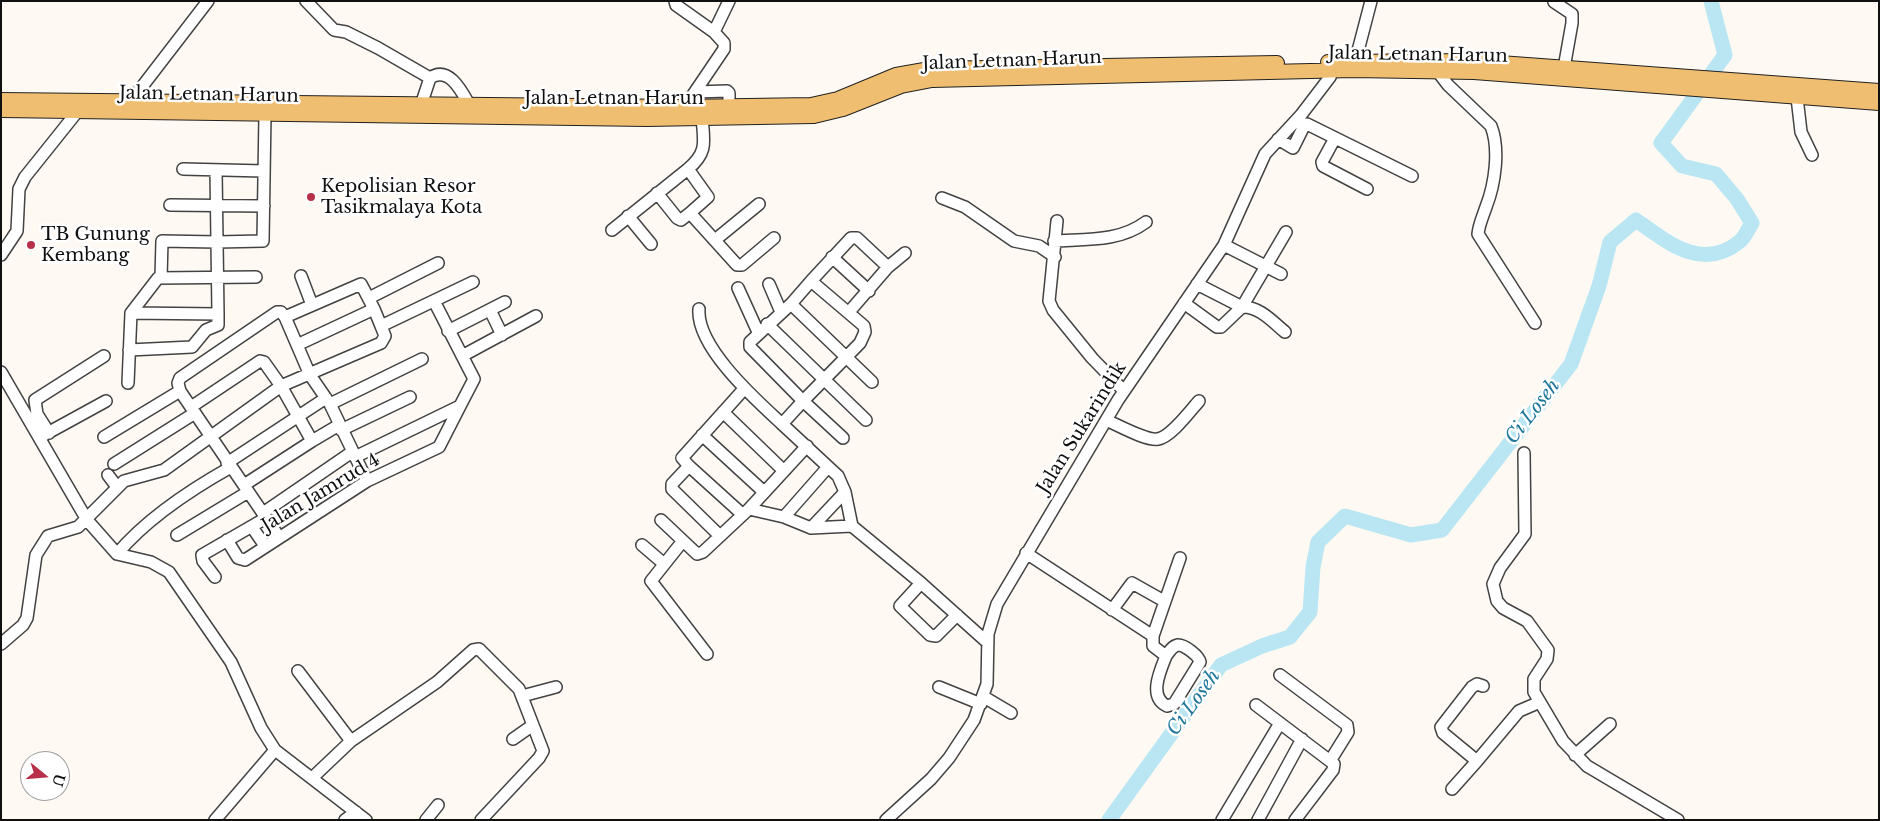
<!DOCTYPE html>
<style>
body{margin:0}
#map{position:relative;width:1880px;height:821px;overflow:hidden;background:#fefaf3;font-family:"Libre Baskerville",serif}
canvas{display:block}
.frame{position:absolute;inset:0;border:2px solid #101010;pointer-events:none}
.north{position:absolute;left:20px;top:751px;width:50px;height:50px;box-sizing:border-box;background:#fff;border:1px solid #9f9f9f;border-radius:50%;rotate:107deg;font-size:14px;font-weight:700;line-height:20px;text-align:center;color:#101010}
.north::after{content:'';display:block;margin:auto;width:18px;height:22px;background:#b82f4a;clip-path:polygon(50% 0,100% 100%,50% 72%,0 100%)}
</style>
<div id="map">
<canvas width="1880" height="821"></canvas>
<div class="frame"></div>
<div class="north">U</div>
</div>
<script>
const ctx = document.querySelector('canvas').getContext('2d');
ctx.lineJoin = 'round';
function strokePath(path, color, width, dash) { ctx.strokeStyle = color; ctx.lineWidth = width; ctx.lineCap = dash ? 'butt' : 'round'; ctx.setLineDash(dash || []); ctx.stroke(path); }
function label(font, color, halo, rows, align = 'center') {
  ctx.font = font + ' "Libre Baskerville",serif'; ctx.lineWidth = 5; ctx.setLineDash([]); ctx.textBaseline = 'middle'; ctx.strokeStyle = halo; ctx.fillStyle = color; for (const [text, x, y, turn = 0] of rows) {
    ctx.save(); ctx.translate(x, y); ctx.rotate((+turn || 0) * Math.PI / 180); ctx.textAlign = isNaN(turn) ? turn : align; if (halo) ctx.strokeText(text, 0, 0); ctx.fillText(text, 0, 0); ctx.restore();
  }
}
strokePath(new Path2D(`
 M1109,820L1221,665L1262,646L1290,637L1310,612L1313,567L1318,542L1345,516L1411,535L1442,530L1571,364L1599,286L1610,242L1636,220C1667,242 1702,272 1739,242C1745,238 1748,229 1752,223L1737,199L1716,174L1682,166L1661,143L1725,55L1711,1`), '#bae6f3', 15);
const minor = new Path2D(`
 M306,1L334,30L346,32L378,48L430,78
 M675,1L676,5L714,32
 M1554,2L1572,14V23L1564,68
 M1353,70L1371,1
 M1438,72L1448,85L1491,126C1500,149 1495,184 1486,207C1483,216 1479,224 1478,234L1535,323
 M1796,89L1801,132L1812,155
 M695,92L727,91L729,93V106
 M131,101L208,1
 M421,105L430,78C449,65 462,92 470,106
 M682,111L724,49V43L714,32L729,1
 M702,118C704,142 708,152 688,169L708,197L690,213L737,265H742L774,238
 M1335,138L1322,162L1323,166L1367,189
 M1278,139L1293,148L1304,126L1307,124L1412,176
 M183,169L264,171
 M657,193L677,218L681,220L690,213
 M942,198L965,207L1014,241L1039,246L1055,257
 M170,205L264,206
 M628,216L651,244
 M1057,221L1049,301L1053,310L1092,358L1124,391
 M612,230L688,169
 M715,240L759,204
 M1054,241C1087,239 1119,242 1146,222
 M1224,245L1281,274
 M1,255L17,231L19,189L25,177L77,112
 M832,257L869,291
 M888,267L905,253
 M301,276L312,305
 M161,277L162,241L217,242L216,170
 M811,281L851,238H857L888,267L849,312
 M769,284L781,312
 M1197,284L1242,307C1259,306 1273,322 1285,332
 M738,288L758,332
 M369,298L438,263
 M434,301L474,379L460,406
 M1184,303L1217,327H1221L1242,307L1286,232
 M791,304L811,281L864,326L865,332L860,343L803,401L843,438
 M699,309C696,347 756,400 782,424
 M490,310L502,335
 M131,313L158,278L256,277
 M285,317L361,284L374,309
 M767,324L866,420
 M448,331L505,302
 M297,345L374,309L381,326
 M129,350L192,347L206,330L218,325V314
 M462,356L536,316
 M1,372L87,520L117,554L151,562L169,572L231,662L261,728L275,750L366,820
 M872,382L791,304L750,342V347L803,401L782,424L838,476L845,492L852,526L921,583L988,643
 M128,383L131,313L218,314L217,242L263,241L265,114
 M330,404L422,359
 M191,407L260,361L264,362L281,386L312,441L339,425
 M723,412L784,471
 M1106,420C1118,425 1146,441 1158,439C1171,437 1190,411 1199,401
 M341,430L410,397
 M49,433L37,414L35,400L104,356
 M44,435L106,401
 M702,435L764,492
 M104,437L180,391
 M1524,453L1525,534L1500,568L1493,584L1497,601L1503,608L1527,621L1548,650L1547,659L1534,679V692L1563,741L1587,766L1678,820
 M227,463L326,398
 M114,464L195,413
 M689,466L672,484V489L720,536
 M108,475L117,487
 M244,485L312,441
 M749,509L807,446
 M263,513L352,452
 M742,514L689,466L682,458L744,389
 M784,517L828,467
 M661,520L697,554L703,552L749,509L784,517L811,528L852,526
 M252,527L265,546
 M811,528L845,492
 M177,535L248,492
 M279,537L180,391L178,383L180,378L277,312H281L285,317L310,375L330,404L367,481
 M227,540L238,558L245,560L367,481L439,447L460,406L355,457
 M682,542L651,581L707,654
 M642,545L663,563
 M1026,553L1153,636L1180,558
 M117,554C147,518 190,490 231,467
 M215,577L203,561L202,555L266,518
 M921,583L900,606L930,635L936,636L957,615
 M1112,610L1132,583L1164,601
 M1153,636V646L1166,656C1160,671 1148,697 1167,706L1174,704L1200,662C1199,656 1185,645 1178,645C1172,646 1169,652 1166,656
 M1,644L23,625L27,618L36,555L48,536L78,527L124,481L164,470L281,386L381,343L385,336L381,326L473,282
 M298,671L351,741
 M1280,675L1347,725L1348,732L1330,761
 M1483,686L1477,684L1472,687L1441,727L1443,733L1477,761L1519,711L1540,702
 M939,687L981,704
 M522,696L556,687
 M984,697L1011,713
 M1256,705L1334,764L1333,770L1295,820
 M513,739L533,725
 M1575,755L1610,724
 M312,778L351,741L437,682L473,650L479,649L519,689L543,751L539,758L481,820
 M1452,789L1477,761
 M215,820L275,750
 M345,820L356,812
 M426,820L438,805
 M886,820L931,779L949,758L974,720L987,684L988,634L997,604L1118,400L1224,245L1265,154L1301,115L1330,77L1335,65
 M1222,820L1280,723
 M1258,820L1302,739`);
const major = new Path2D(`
 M1328,62L1473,61L1879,91
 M1,100L683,107L811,105L838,99L896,75L930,69L1277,63
 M1,110L647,119L814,116L843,109L901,86L932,80L1353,70L1474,72L1879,103`);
strokePath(minor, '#434343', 14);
strokePath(major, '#212121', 16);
strokePath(minor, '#fff', 11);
strokePath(major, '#f0be71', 14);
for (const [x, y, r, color] of [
 [311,197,5,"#b82f4a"],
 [31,245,5,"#b82f4a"]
]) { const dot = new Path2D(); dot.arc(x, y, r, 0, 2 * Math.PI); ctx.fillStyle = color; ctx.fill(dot); strokePath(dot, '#fff', 2); }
label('18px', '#101010', '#fff', [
 ["Jalan Letnan Harun",1418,55,1],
 ["Jalan Letnan Harun",1012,61,-2],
 ["Jalan Letnan Harun",209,95,1],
 ["Jalan Letnan Harun",614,99],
 ["Jalan Sukarindik",1082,428,-58],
 ["Jalan Jamrud 4",321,493,-31]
]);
label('18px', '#101010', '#fff', [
 ["Kepolisian Resor",321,187],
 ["Tasikmalaya Kota",321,208],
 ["TB Gunung",41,235],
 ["Kembang",41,256]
], 'left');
label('italic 19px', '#1f789b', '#fff', [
 ["Ci Loseh",1533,412,-52],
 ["Ci Loseh",1194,703,-54]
]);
</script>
